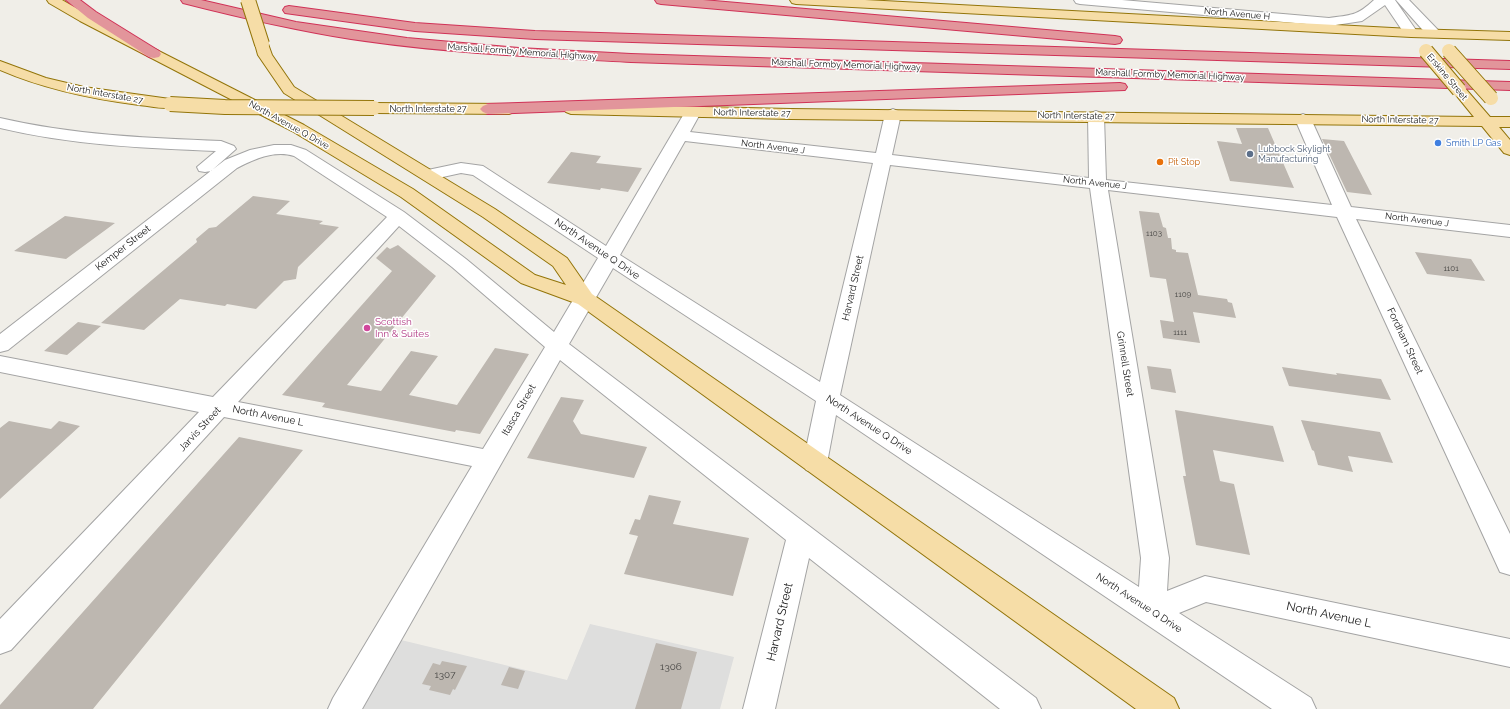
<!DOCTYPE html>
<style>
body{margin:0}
canvas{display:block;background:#f0eee8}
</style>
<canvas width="1510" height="709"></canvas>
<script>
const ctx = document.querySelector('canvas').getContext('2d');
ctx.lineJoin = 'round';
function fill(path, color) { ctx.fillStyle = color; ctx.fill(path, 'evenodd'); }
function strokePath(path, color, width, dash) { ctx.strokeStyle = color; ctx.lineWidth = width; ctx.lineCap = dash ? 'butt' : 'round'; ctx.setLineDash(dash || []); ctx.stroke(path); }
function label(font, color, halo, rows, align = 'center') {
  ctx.font = font + ' Raleway,sans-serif'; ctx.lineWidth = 3; ctx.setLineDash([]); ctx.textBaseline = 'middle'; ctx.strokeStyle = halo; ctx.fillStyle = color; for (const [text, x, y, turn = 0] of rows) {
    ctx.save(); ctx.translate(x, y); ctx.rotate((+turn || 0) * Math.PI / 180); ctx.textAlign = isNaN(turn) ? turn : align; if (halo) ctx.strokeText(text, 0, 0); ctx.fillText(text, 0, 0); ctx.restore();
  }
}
fill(new Path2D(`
 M590,624L734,657L720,709H361L401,640L567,680Z`), '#dededd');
fill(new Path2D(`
 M1236,128H1268L1294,188L1230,181L1217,141L1242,144Z
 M1322,139L1344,141L1372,195L1347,192Z
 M571,152L601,156L596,163L642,168L628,192L601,188L600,190L547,183Z
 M253,196L290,201L276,214L323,221L319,224L339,227L298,267L296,279L284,281L256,309L227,304L225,306L180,299L144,330L101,323L197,242L196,239L209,228L216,227Z
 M1139,211L1159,213L1163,227L1166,228L1168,238H1171L1172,249L1176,250V252L1188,253L1198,295L1227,299L1228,302L1232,303L1236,318L1193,312L1200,343L1163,338L1160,320L1174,322L1166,279L1150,277Z
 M65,216L115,223L66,259L14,251Z
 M398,245L436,276L347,385L381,391L411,351L438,356L409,395L457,405L495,348L529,354L480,434L456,430L455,432L322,407L325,403L282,395L392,271L376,258L387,247L390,249Z
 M1415,252L1471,259L1485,281L1427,274Z
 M78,322L101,326L67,355L44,351Z
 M1147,366L1171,369L1176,393L1151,389Z
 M1282,367L1337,375L1336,373L1381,379L1391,400L1289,386Z
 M561,397L584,400L573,421L581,434L647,447L634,478L527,458Z
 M1175,410L1273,426L1284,462L1213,450L1220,481L1234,484L1250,555L1196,545L1183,476H1186Z
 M1301,420L1380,432L1393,463L1348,456L1353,472L1318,465L1314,451L1312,450Z
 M9,421L51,429L59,421L80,426L0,499V428Z
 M239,437L303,450L93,709H0V705Z
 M649,495L681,501L673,524L749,538L733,596L624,574L638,536L629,534L635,519L640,520Z
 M656,643L697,652L681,709H635Z
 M442,661L467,666L455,690L453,689L450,695L429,690L431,686L422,684L433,663L440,665Z
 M509,667L525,671L518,689L501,685Z`), '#bdb7b0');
const minor = new Path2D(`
 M1074,0H1122L1329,18C1351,15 1357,16 1374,0H1395L1418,33L1416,36H1406L1385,5L1362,21L1329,26L1080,4L1076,3Z
 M1396,0H1409L1439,31L1441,34L1439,37H1429Z
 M693,107L698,109L701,112L690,132L876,153L885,114L888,111L893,109L898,111L901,114L892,155L1089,178L1088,116L1091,113L1096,111L1101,113L1104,116L1106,180L1332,205L1295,119L1298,116L1303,114L1308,116L1311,119L1351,207L1510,225V237L1356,219L1510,534V575L1500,572L1337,217L1108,190L1169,558L1167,591L1205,576L1510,639V667L1206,602L1179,613L1311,698L1316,709H1272L836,415L827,463L824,470L815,473L806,470L803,463L816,401L613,268L569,344L1036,698L1041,709H1000L809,558L775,709H743L786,540L560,360L362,709H328L333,698L472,466L224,417L11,650L0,654V619L199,412L0,372V356L213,397L387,217L294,156C274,150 255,159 237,168L8,350L0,352V334L225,160L250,150L274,145H291L306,150L404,212L466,259L554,332L598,258L473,175L461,173L429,180L423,179L420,175L423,171L461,163L483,166L606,246L685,112L688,109ZM685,141L873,163L820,382L620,255ZM890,165L1090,188L1141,558L1139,587L840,395ZM399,226L452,267L545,347L483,449L238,402Z
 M0,118C73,135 146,138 221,141L234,146L236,149L211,171L205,172L199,171L197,167L216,151C143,148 71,145 0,128Z`);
const major = new Path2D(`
 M47,0H62L88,15L304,125L413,189L535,275L566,285L553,266L483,217L284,93L258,55L255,44L257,41H267L272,55L294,87L495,209L567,258L592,294L1174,698L1179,709H1136L578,304L521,283L401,197L292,131L80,21L49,3Z
 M790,0H865L1411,29L1510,32V40L1411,37L796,4L792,3Z
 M0,61L46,78L84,87L170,99L175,101L178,104L175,107C164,110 150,106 139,105C91,99 44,89 0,70Z
 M1459,86L1464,87L1490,117H1510V127H1499L1510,140V155L1504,153L1482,126L791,119L571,114L566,112L563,109L566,106L571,104L791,109L1474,117L1452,90L1454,87Z
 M374,103L509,104L514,106L517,109L514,112L509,114L374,113L369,111L366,108L369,105Z`);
const highway = new Path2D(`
 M66,0H80L96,12L159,51L161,54L159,57L154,58L149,57L88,18Z
 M181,0H201L296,22L407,38L519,48L631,54L1510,82V90L631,62C538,57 444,53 351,39C294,30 238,17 183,3Z
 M655,0H703L1115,36L1120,37L1122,40L1120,43L1115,44L661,4L657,3Z
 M289,6L415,23L535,31L1510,61V69L535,39L415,31L285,13L283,10L285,7Z
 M1120,83L1125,84L1127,87L1125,90L488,114L483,112L480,109L483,106L488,104Z`);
strokePath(minor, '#a4a4a4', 2);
strokePath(major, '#93750a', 2);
strokePath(highway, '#d03257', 2);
fill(minor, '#fff');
fill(major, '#f6dda7');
fill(highway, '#e2959b');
const majorBridge = new Path2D(`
 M248,0L262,44
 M1426,51L1459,90
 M1449,51L1491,98
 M170,104L225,107L374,108`);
strokePath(majorBridge, '#93750a', 16, []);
strokePath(majorBridge, '#f6dda7', 14);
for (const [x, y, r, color] of [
 [1438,143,4,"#3f7fe0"],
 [1250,154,4,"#5c6f8a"],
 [1160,162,4,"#e8710a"],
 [367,328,4,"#d1479c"]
]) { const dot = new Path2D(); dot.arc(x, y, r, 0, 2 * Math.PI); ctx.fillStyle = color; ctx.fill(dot); strokePath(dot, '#fff', 1.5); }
label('8px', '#474644', null, [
 ["1103",1154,234],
 ["1101",1451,269],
 ["1109",1183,295],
 ["1111",1180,333]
]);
label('9px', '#202020', '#fff', [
 ["North Avenue H",1237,14,5],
 ["Marshall Formby Memorial Highway",522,52,4],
 ["Marshall Formby Memorial Highway",846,65,2],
 ["Marshall Formby Memorial Highway",1170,75,2],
 ["Erskine Street",1447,77,50],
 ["North Interstate 27",105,94,10],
 ["North Interstate 27",428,109],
 ["North Interstate 27",752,113,1],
 ["North Interstate 27",1076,116,1],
 ["North Interstate 27",1400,120,1],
 ["North Avenue Q Drive",289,125,29],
 ["North Avenue J",773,147,7],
 ["North Avenue J",1095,183,6],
 ["North Avenue J",1417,220,7]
]);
label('9px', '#366cbe', '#fff', [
 ["Smith LP Gas",1446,143]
], 'left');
label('9px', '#4e5e75', '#fff', [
 ["Lubbock Skylight",1258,149],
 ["Manufacturing",1258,159]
], 'left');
label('9px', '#c56008', '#fff', [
 ["Pit Stop",1168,162]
], 'left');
label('10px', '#202020', '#fff', [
 ["Kemper Street",123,248,-38],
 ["North Avenue Q Drive",597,249,34],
 ["Harvard Street",853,288,-77],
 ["Fordham Street",1405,341,65],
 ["Grinnell Street",1125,364,81],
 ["Itasca Street",519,410,-60],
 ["North Avenue L",268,416,11],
 ["North Avenue Q Drive",869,425,33],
 ["Jarvis Street",200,429,-47],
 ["North Avenue Q Drive",1139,603,33]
]);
label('10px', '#b23c85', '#fff', [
 ["Scottish",375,322],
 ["Inn & Suites",375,334]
], 'left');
label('10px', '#474644', null, [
 ["1306",671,667],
 ["1307",445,675]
]);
label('12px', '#202020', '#fff', [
 ["North Avenue L",1329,615,12],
 ["Harvard Street",780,622,-77]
]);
</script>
